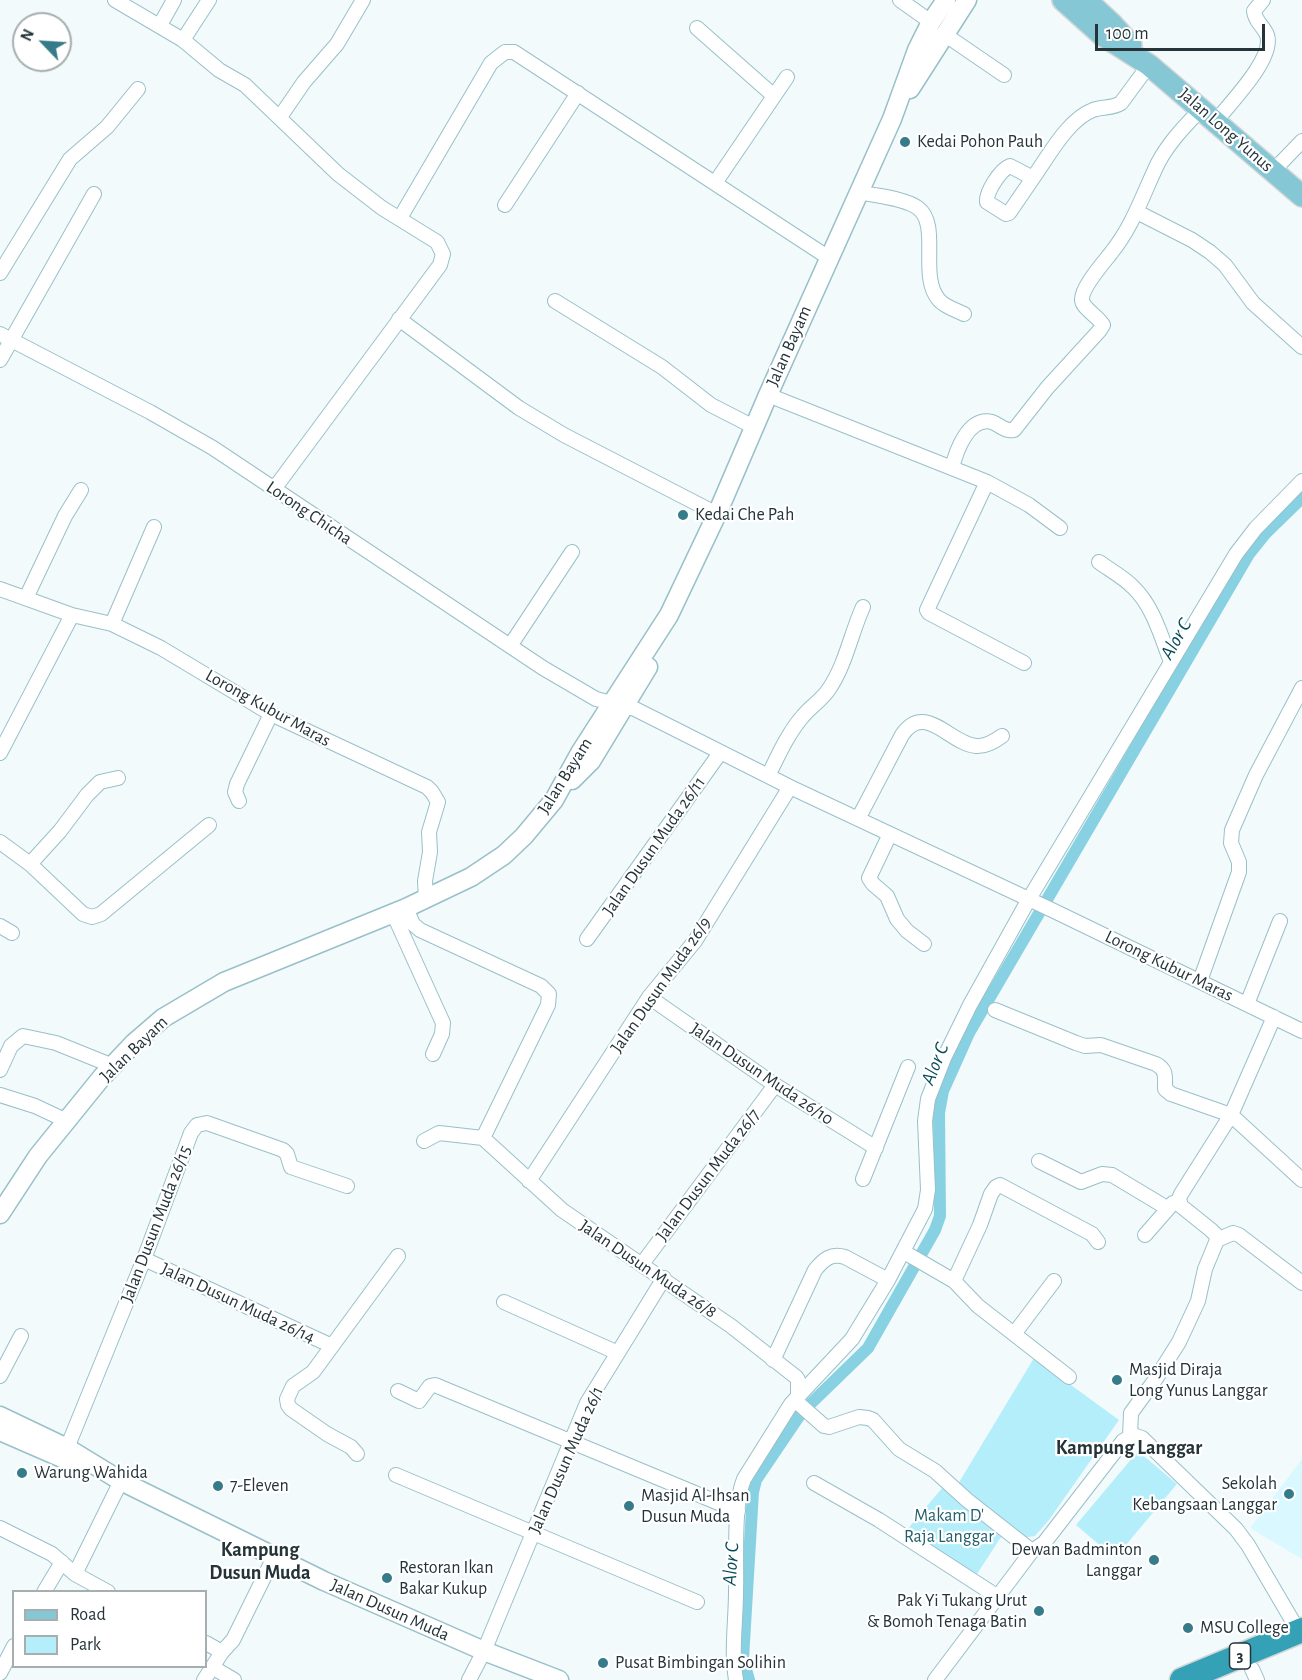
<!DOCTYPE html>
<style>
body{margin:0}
#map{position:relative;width:1302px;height:1680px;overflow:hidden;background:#f2fafc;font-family:"Alegreya Sans",sans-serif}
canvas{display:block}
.legend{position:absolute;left:12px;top:1590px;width:195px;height:78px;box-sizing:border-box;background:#fff;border:2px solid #a7aeaf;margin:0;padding:8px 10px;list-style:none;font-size:18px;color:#243438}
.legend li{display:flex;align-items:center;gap:12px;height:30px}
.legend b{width:30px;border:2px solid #a7aeaf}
.north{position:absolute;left:12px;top:12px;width:60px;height:60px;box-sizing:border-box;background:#fff;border:2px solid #a7aeaf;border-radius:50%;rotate:295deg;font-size:16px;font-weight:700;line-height:24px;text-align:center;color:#243438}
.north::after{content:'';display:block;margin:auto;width:21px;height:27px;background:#367b89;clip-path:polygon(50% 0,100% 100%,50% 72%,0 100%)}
.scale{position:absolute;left:1095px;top:24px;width:170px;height:27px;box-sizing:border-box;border:3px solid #243438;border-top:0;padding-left:8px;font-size:18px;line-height:21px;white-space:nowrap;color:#243438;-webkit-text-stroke:4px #fff;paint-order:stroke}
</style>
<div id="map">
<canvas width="1302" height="1680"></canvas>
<ul class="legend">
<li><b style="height:8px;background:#85c7d4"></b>Road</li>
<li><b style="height:16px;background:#b5eefb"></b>Park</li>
</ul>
<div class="north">N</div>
<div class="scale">100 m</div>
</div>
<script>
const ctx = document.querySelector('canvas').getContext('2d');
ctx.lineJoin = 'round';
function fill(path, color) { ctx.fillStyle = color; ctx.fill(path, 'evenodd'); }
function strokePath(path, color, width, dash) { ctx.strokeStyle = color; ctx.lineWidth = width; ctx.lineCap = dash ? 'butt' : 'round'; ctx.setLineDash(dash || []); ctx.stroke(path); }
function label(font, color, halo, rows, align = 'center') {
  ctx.font = font + ' "Alegreya Sans",sans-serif'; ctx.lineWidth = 4.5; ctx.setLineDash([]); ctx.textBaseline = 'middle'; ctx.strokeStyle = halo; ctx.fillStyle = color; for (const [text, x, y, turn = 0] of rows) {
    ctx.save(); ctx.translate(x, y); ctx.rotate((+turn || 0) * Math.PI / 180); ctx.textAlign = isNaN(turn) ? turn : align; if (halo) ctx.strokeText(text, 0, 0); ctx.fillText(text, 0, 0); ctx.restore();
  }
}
fill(new Path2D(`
 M1302,1459V1559L1250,1528Z`), '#daf8ff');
fill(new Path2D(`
 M1034,1358L1119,1420L1049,1520L1035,1536L1021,1538L958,1484Z
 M1138,1451L1177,1484L1115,1558L1076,1525Z
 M943,1487L1003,1534L975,1577L905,1532Z`), '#b5eefb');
strokePath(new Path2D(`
 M749,1680L743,1659L753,1492L756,1480L802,1412L868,1348L935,1230L940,1216L939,1113L943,1091L969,1033L1249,554L1265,534L1302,498`), '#88d1e2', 12);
const street = new Path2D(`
 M115,0L183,40L219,70L245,85L338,174L382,208L437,242L443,254L440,265L274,489
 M900,0L931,22
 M160,25L174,0
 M697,28L774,96
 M944,34L1004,75
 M183,40L209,0
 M280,117L304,82L337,44L363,0
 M1216,121C1230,103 1275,58 1267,35C1263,25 1255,22 1254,11L1263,0
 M1273,171L1302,141
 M1033,178L1009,213L1006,214L987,202C986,192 1000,170 1010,166L1033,178C1048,157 1068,119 1093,110C1103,106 1112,109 1121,103L1149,65
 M715,183L787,77
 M859,192C875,196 905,198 918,208C941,225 918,276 939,300C945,307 956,310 964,314
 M505,205L578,93
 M1137,212L1192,240L1210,252L1225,265L1253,303L1302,347
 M400,218L491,63L505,52H514L829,258
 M0,273L70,159L107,127L138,89
 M555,301L662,367L711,405L754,427
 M399,319L519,408L564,435L717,514
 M0,334L150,412L213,448L543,668L596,699L635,709L790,787L1052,910L1302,1031
 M0,360L94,194
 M768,395L987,482L1029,505L1060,528
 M952,468C956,452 968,416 992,422C1000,425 1005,432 1014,430L1047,388L1100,330L1103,325C1098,316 1083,309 1082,300C1081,288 1104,262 1111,253C1133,226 1143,194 1158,163C1169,142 1185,126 1201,109
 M987,482L927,610L929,613L1024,663
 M1099,562C1110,570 1123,577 1133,587C1153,606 1161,636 1171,662
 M0,589L72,615L112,624L161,648L271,714L427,787L432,792L438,802L429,832L430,852L425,881L426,899
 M26,598L65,516L81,490
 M112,624L154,527
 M510,646L572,552
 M0,753L72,615
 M768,776C778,756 788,733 803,716C811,706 822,700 829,689C846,664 851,633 863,607
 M239,801L235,792L237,784L271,714
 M858,819L902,735C925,701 950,744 976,746C985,747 995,741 1002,736
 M890,834L869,878L873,884L887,896L897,919L907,931L924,944
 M0,842L30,864L83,914L92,917L101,914L209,825
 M30,864L60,831L87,795L100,782L118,778
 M406,908L413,924L420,930L541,986L549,994L548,1005L483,1138
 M393,913L443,1023L442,1034L433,1054
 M0,926L12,933
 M587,939L720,753
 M1200,981L1239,872V862L1231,843L1232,830L1256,775L1302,688
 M649,997L775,1085L876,1148
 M1247,1004L1280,921
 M995,1010L1076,1043L1085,1046L1101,1045L1156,1064C1167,1070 1165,1077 1165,1089L1171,1094L1231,1115L1302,1180
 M0,1070L11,1046L23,1036L56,1043L113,1066
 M0,1095L35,1106L67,1121
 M483,1138L562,1210L731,1326L796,1377L798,1380V1403L824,1426L829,1427L859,1417L868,1418L873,1420L899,1449L935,1471L967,1500L1032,1551
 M424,1141L439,1133L483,1138
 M1039,1161L1081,1182L1102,1174L1112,1175L1167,1208
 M863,1179L908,1067
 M529,1181L649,997L695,941L790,787
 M1145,1235L1173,1203
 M1217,1240L1233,1233L1239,1235L1302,1283
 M904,1252L954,1281L978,1306L1069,1377
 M144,1259L332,1346
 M642,1264L775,1085
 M954,1281L980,1225L991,1194L996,1187L1000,1185L1092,1234L1098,1242
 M504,1302L618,1353
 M1014,1334L1054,1281
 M773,1360L815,1270C824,1259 831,1253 845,1257L888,1280
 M0,1376L21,1336
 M398,1391L419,1401L430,1386L435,1385L738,1511
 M1130,1436L1131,1413L1155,1380L1179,1342L1198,1301L1205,1269L1217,1240L1216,1235L1211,1230L1181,1206L1179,1199L1181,1194L1231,1115L1274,1017
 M67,1448L144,1259L191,1133L197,1125L207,1123L283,1150L287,1154L291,1167L347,1186
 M357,1454L351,1447L327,1434L291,1409L288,1405L287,1399L293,1386L313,1372L398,1256
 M396,1475L697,1602
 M814,1483L879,1520L998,1597
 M0,1528L52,1554L75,1574L108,1592
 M75,1574L121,1481
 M44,1592L62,1562
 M206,1643L222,1652
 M212,1667L234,1680
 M1252,1669L1257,1680
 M0,1673L14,1646
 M204,1680L222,1652L233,1640L274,1557
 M469,1680L484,1651L587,1403L664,1278
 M736,1680C731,1651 736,1621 736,1591C737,1561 733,1505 744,1479L791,1404L852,1339L888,1280L925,1209L928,1190L925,1121L928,1099L944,1058L970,1005L1029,899L1236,554L1256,528L1302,481
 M935,1680L1032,1551L1044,1543L1123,1441L1133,1435L1142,1438L1236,1529L1248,1545L1299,1632`);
const secondary = new Path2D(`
 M910,89L967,0
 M572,780L591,761L648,667
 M0,1214L38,1156L102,1077L134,1043L163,1018L224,982L406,908L471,877L504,855L524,836L554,800L580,753L669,615L717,514L768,395L892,119L917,50L931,22L946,0
 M0,1416L67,1448L121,1481L324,1581L484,1651L559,1680
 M0,1431L83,1467`);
const primary = new Path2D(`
 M1063,0L1102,35L1149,65L1302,196
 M1086,0L1112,24L1131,45`);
const highway = new Path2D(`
 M1182,1680L1302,1630`);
strokePath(street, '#98c0c9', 16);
strokePath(secondary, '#98c0c9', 21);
strokePath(primary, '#d3d6d7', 24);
strokePath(highway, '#d3d6d7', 27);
strokePath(street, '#fff', 14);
strokePath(secondary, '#fff', 18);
strokePath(primary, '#85c7d4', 21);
strokePath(highway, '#34a1b7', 24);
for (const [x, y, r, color] of [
 [905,142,6,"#367b89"],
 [683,515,6,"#367b89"],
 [1117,1380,6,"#367b89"],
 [22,1473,6,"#367b89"],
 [218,1486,6,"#367b89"],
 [1289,1494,6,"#367b89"],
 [629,1506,6,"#367b89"],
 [1154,1560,6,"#367b89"],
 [387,1578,6,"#367b89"],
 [1039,1611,6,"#367b89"],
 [1188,1628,6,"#367b89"],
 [603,1663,6,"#367b89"]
]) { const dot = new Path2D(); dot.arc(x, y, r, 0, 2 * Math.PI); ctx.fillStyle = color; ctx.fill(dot); strokePath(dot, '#fff', 2); }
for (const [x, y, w] of [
 [1240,1656,21]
]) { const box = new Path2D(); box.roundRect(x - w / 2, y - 13, w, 26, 4.5); ctx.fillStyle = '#fff'; ctx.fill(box); strokePath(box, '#243438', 1.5); }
label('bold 16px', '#243438', null, [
 ["3",1240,1656]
]);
label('18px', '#243438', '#fff', [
 ["Jalan Long Yunus",1226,130,41],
 ["Jalan Bayam",789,346,-66],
 ["Lorong Chicha",309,513,34],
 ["Lorong Kubur Maras",268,708,29],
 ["Jalan Bayam",565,776,-58],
 ["Jalan Dusun Muda 26/11",654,846,-55],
 ["Lorong Kubur Maras",1169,966,26],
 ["Jalan Dusun Muda 26/9",661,985,-55],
 ["Jalan Bayam",134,1049,-44],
 ["Jalan Dusun Muda 26/10",762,1074,34],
 ["Jalan Dusun Muda 26/7",708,1175,-53],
 ["Jalan Dusun Muda 26/15",156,1224,-69],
 ["Jalan Dusun Muda 26/8",648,1269,34],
 ["Jalan Dusun Muda 26/14",238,1303,25],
 ["Jalan Dusun Muda 26/1",566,1460,-66],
 ["Jalan Dusun Muda",390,1610,24]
]);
label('18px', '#243438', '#fff', [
 ["Kedai Pohon Pauh",917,142],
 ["Kedai Che Pah",695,515],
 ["Masjid Diraja",1129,1370],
 ["Long Yunus Langgar",1129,1391],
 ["Warung Wahida",34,1473],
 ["Sekolah",1277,1484,"right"],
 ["Kebangsaan Langgar",1277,1505,"right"],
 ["7-Eleven",230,1486],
 ["Masjid Al-Ihsan",641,1496],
 ["Dusun Muda",641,1517],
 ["Dewan Badminton",1142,1550,"right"],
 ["Langgar",1142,1571,"right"],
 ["Restoran Ikan",399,1568],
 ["Bakar Kukup",399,1589],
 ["Pak Yi Tukang Urut",1027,1601,"right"],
 ["& Bomoh Tenaga Batin",1027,1622,"right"],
 ["MSU College",1200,1628],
 ["Pusat Bimbingan Solihin",615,1663]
], 'left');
label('18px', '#24606c', '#fff', [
 ["Makam D'",949,1516],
 ["Raja Langgar",949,1537]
]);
label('italic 20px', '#054a56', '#fff', [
 ["Alor C",1176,639,-60],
 ["Alor C",935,1064,-68],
 ["Alor C",731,1564,-86]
]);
label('bold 20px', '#243438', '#fff', [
 ["Kampung Langgar",1129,1448],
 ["Kampung",260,1550],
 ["Dusun Muda",260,1573]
]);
</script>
